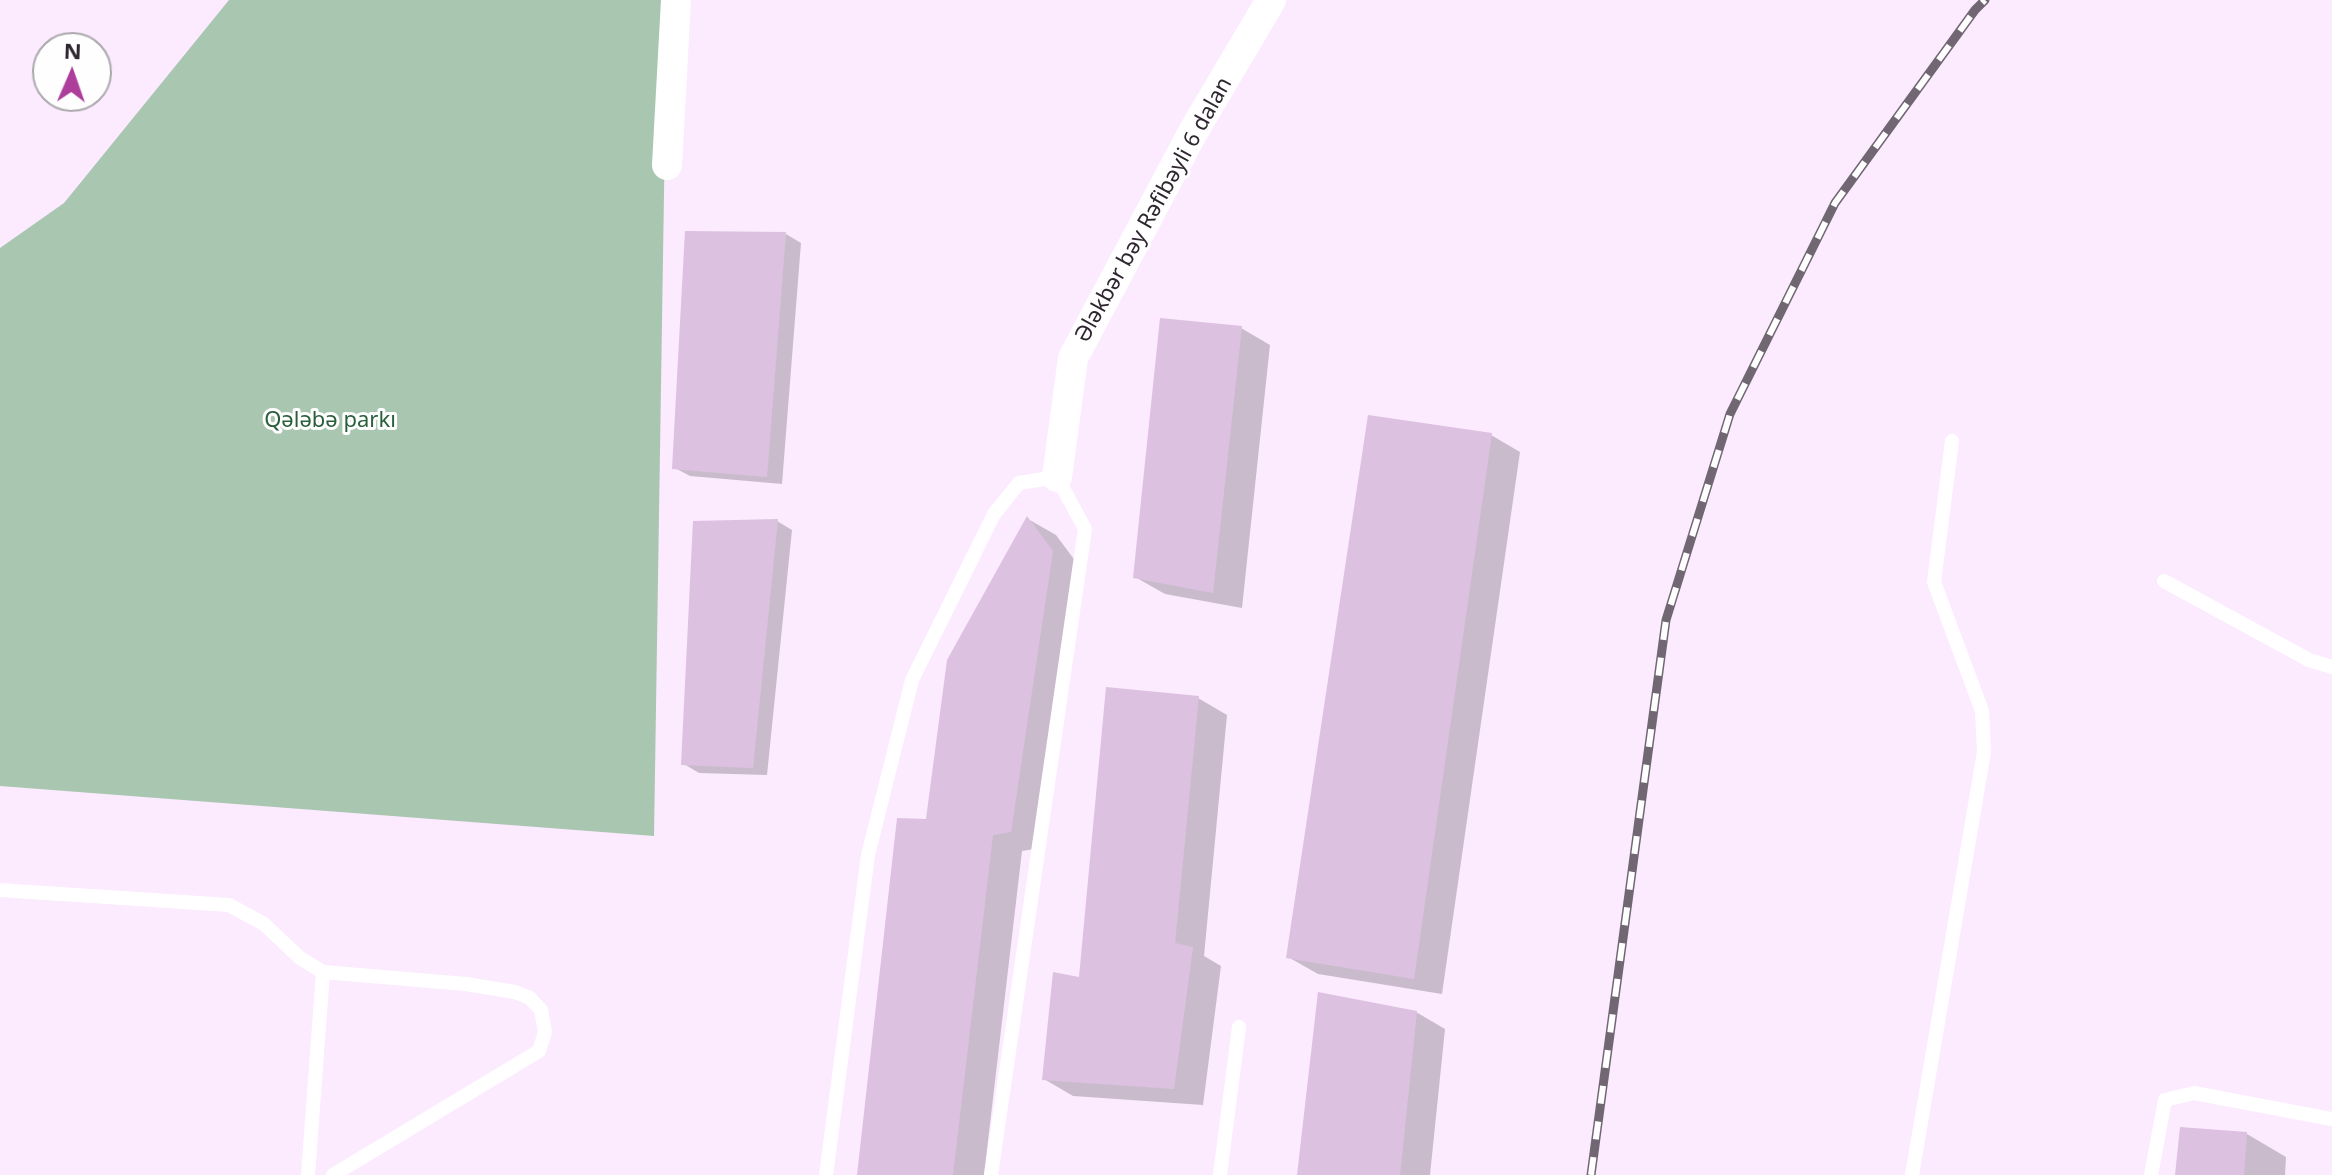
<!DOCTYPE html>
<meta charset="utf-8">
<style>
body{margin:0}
#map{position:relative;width:2332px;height:1175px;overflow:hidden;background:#fceaff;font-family:"Noto Sans",sans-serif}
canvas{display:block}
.north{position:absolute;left:32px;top:32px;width:80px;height:80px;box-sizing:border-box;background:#fefefe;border:2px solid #aaa8ab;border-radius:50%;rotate:2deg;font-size:22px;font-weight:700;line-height:32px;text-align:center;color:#2d262e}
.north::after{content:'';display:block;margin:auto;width:28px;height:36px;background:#ad3e9b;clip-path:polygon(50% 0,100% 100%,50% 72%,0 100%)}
</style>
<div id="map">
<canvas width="2332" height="1175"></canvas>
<div class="north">N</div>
</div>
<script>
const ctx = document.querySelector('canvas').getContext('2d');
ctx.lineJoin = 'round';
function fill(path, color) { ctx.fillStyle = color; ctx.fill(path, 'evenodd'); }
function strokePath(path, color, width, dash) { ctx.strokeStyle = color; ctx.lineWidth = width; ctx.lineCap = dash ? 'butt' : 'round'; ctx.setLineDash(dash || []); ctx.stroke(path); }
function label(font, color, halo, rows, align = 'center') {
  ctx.font = font + ' "Noto Sans",sans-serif'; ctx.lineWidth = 6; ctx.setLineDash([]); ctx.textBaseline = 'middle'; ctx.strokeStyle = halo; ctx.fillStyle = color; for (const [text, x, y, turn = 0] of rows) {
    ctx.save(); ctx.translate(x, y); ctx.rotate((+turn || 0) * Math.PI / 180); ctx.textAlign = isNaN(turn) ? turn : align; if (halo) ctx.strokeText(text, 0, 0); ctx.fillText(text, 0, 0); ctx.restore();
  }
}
fill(new Path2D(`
 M229,0H667L654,836L0,786V248L64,203Z`), '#a9c6b0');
fill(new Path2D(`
 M786,234L801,243L782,484L690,476L675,468Z
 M1241,328L1270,345L1242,608L1165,594L1135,577Z
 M1491,435L1520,452L1442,994L1318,974L1288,957Z
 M1028,519L1056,535L1082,570L1040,848L1022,851L984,1175H859L927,821Z
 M777,521L792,530L767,775L699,773L684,764Z
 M1198,698L1227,715L1204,956L1221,966L1203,1105L1073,1096L1044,1079L1081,980Z
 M1416,1012L1445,1029L1430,1175H1299Z
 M2247,1134L2286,1157L2285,1175H2177Z`), '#0003');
fill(new Path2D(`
 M685,231L786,232L767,477L672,469Z
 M1160,318L1242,326L1213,593L1133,578Z
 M1368,415L1492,433L1414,979L1286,958Z
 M1027,516L1053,551L1011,832L993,835L953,1175H857L897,818L926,819L947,660Z
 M778,519L753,768L681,765L693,521Z
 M1106,687L1199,696L1175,943L1193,947L1174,1089L1042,1080L1053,972L1079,977Z
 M1318,992L1417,1011L1400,1175H1297Z
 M2180,1127L2247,1132L2244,1175H2175Z`), '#dcc1e1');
strokePath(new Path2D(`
 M2164,581L2309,660L2332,667
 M0,890L229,905L264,924L300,958L323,972L466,984L515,992L530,998L541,1010L545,1032L539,1051L333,1175
 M308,1175L323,972
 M826,1175L868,855L912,680L994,514L1019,483L1057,477L1085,529L991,1175
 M1220,1175L1239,1027
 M1912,1175L1984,752L1982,711L1934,582L1952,441
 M2151,1175L2165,1100L2194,1093L2332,1119`), '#fff', 14);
strokePath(new Path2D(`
 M667,165L676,0
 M1057,477L1073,358L1193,132L1271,0`), '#fff', 30);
const rail = new Path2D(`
 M1591,1175L1666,620L1730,414L1835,203L1975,10L1985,0`);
strokePath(rail, '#716773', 9);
strokePath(rail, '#fefefe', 6, [18]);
label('22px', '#2d262e', '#fefefe', [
 ["Ələkbər bəy Rəfibəyli 6 dalan",1154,210,-61]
]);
label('22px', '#295f3b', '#fefefe', [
 ["Qələbə parkı",330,421]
]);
</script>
